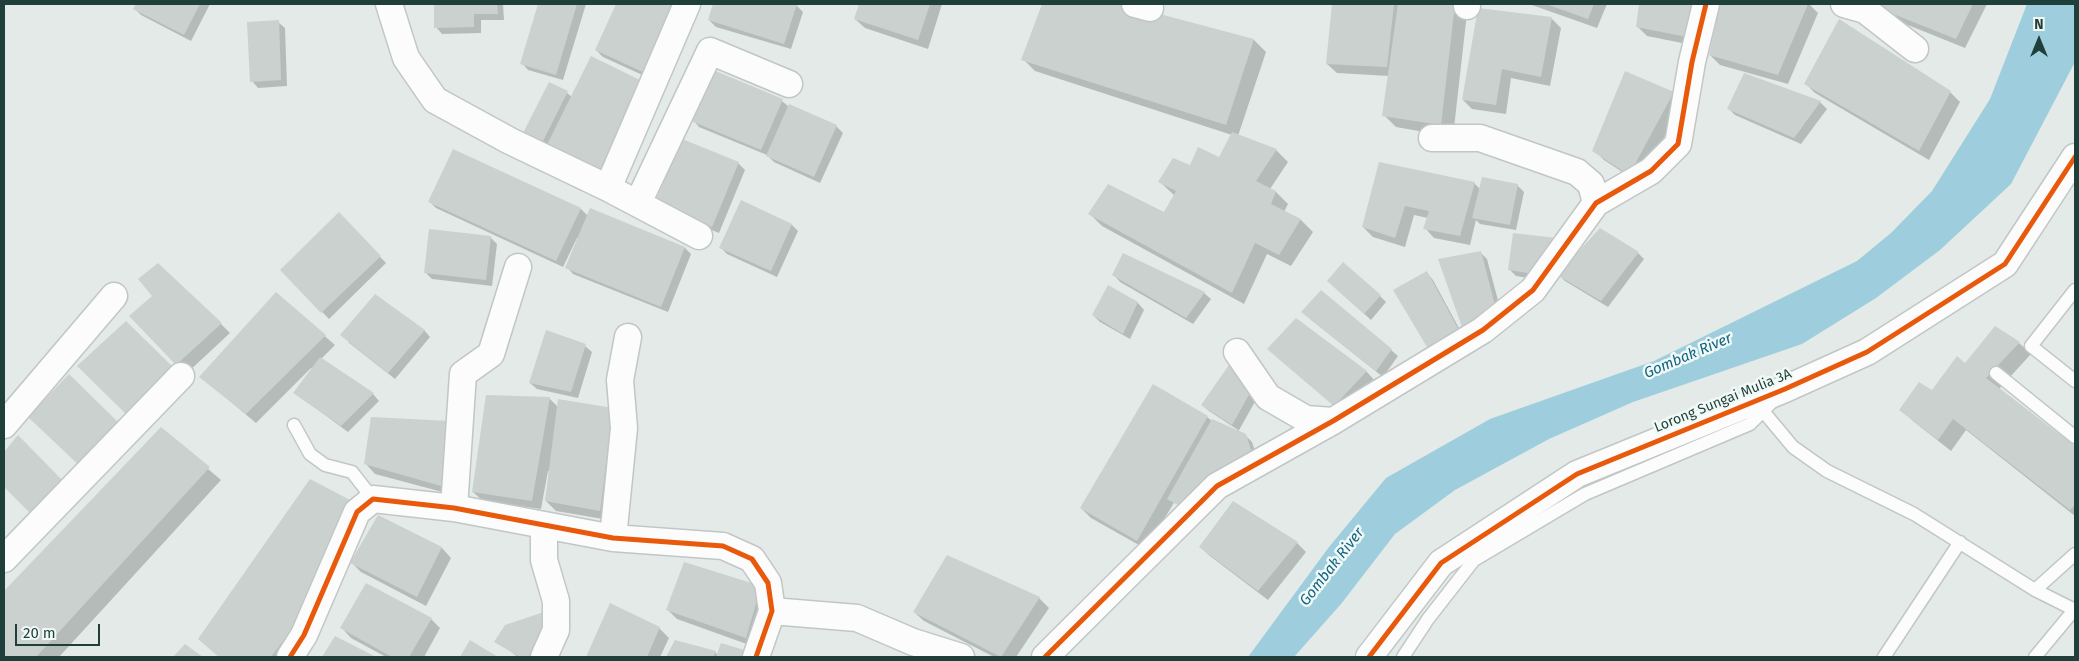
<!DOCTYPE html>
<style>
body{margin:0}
#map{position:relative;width:2079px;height:661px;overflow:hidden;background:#e3eae7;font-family:"Fira Sans",sans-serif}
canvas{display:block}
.frame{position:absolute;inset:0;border:5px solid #1f3f3a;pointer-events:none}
.north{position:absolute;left:2014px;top:15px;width:50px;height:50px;-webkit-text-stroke:4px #f1f9f6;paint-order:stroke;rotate:0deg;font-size:14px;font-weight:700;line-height:20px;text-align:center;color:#1f3f3a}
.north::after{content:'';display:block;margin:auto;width:18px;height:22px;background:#1f3f3a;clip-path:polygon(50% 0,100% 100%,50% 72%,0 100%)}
.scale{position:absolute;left:15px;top:624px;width:85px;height:22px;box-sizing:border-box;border:2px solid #1f3f3a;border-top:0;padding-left:6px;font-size:15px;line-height:18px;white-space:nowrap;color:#1f3f3a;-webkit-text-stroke:4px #f1f9f6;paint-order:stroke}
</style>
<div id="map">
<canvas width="2079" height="661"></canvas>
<div class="frame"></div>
<div class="north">N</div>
<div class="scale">20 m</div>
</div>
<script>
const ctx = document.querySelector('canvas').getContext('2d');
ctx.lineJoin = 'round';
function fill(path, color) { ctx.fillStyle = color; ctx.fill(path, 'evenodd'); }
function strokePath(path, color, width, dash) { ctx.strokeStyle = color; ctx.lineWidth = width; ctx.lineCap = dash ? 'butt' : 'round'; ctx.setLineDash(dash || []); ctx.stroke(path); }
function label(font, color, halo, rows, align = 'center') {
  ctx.font = font + ' "Fira Sans",sans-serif'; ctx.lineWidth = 5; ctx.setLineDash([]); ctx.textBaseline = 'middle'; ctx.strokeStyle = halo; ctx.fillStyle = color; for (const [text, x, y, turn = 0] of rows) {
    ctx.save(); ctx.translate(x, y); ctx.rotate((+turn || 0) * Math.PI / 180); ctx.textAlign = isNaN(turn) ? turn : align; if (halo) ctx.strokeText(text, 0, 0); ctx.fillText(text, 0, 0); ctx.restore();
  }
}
fill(new Path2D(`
 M2027,4H2075V62L2011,184L1940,250L1876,298L1802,344L1633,402L1549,439L1455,490L1395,534L1341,604L1294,657H1248L1329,547L1386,478L1490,419L1654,361L1857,261L1891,233L1932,191L1990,99Z`), '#9ecedd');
fill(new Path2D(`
 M137,4H210L191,41L141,15L135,9Z
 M435,4H503L504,20H481V33L442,34L436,27Z
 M539,4H586L563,80L528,70L522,63Z
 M618,4H684L649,78L603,57L596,50Z
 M714,4H790L796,5L803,12L791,49L716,27L709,20Z
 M860,4H942L928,49L865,28L855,19Z
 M1043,4H1117L1254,40L1266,52L1238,136L1276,150L1288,162L1270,189L1276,192L1288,204L1284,212L1301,220L1313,232L1291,266L1267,254L1244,304L1102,226L1090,214H1165L1175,196L1160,182L1190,166L1220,159L1232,135L1035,71L1023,59Z
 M1334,4H1468L1453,137L1396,127L1384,115L1389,76L1337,73L1327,64Z
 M1529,4H1607L1597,28Z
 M1641,4H1709L1702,47L1647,36L1637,26Z
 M1721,4H1809L1818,13L1788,84L1720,65L1710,55Z
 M1856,4H1987L1965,48Z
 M1479,9L1552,19L1561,28L1550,86L1511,78L1506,114L1472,109L1463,100Z
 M1839,21L1950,92L1960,102L1929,160L1815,93L1805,83Z
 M278,22L285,28L287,86L258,88L252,81Z
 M1626,73L1674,93L1683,103L1639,183L1604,160L1594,150Z
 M1744,75L1820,102L1827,109L1801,144L1735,115L1729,109Z
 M643,83L604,182L527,147L549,84L567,93L572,97Z
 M782,101L789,107L836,126L843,133L820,183L774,162L767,155L699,127L693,120Z
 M738,163L745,170L719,233L681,217Z
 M1380,163L1474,183L1480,189L1517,185L1524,192L1516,230L1480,224L1476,220L1470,245L1434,238L1425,228L1428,218L1414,215L1405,247L1373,237L1363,227Z
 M430,202L581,209L588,216L591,209L685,248L691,254L668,312L573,274L567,267L579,239L577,238L563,267L436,208Z
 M339,214L386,263L329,319L281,270Z
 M792,225L798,231L777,277L727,254L720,247Z
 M1514,235L1547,281L1516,276L1509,269Z
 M490,237L497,244L492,286L432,279L425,272Z
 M1480,252L1487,259L1503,319L1470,333L1464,326Z
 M1638,253L1644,259L1608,307L1565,281L1559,275Z
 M1427,273L1433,280L1467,343L1395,290Z
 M1114,275L1204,293L1211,299L1193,324L1120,282Z
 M1108,287L1138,303L1144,310L1130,339L1100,322L1093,315Z
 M1335,287L1380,296L1386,302L1371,320Z
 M276,294L335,345L321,359L373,394L379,401L348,432L295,393L312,369L311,368L256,423L201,377Z
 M154,296L221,324L230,333L187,373L131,316Z
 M1296,319L1367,372L1376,382L1345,415L1278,358Z
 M1310,319L1391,350L1398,356L1383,377Z
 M424,330L430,337L395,379L348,342Z
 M2019,343L2031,354L1999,389L2075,448V516L1966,430L1951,451L1913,421L1901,409L1932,392L1965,365Z
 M585,346L592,352L578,398L537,389L530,383Z
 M1254,385L1261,391L1238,432L1245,435L1252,442L1258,460L1192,515L1175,505L1190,513L1175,501L1146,549L1091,518L1081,508L1153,386L1207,417L1212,421L1237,432L1238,430L1209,411L1202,405Z
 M549,398L558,407L612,409L609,520L556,511L546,501L550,471H548L541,509L483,501L473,492Z
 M449,422L450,494L375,474L366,464Z
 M161,429L221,480L59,657H4V593Z
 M310,481L292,657H219L199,639Z
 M379,517L442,548L451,558L426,606L361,572L352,563Z
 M1297,543L1306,552L1268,600L1210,556L1200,547Z
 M948,556L1039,598L1049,608L1016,657H994L924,621L914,612Z
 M770,597L755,647L677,619L668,610Z
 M611,604L659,628L669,638L660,657H588Z
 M431,619L440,628L424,657H386L351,638L342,628Z
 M496,641L543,657H518Z
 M675,641L715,652L718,655L755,657H668Z`), '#0003');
fill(new Path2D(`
 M136,4H200L184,35L133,9Z
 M434,4H497L498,14H474V27L434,28Z
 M538,4H577L556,75L520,64Z
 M616,4H674L643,72L595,50Z
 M713,4H797L784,44L708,20Z
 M859,4H930L918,40L854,19Z
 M1042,4H1122L1254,39L1226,125L1021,60Z
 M1332,4H1394L1387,67L1326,64Z
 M1398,4H1455L1441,125L1382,116Z
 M1546,4H1594L1588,19Z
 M1639,4H1698L1692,38L1636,27Z
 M1720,4H1808L1778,75L1709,55Z
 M1868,4H1973L1956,39Z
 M1478,8L1552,17L1541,77L1502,69L1496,105L1462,100Z
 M1839,19L1951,91L1919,151L1804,84Z
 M279,20L281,80L250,82L247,22Z
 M591,56L644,82L597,177L544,151Z
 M713,70L783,99L761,150L691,121Z
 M1625,71L1674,92L1629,175L1592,151Z
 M1744,73L1821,101L1794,138L1727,109Z
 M549,82L568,91L538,151L519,141Z
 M789,104L837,125L814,177L766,156Z
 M1232,132L1277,149L1256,181L1276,191L1271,204L1301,219L1279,255L1255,243L1232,293L1088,214L1108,184L1164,212L1176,191L1158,182L1173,158L1190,165L1198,147L1219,157Z
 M682,139L739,162L712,227L675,211L652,209Z
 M453,149L581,208L556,261L428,202Z
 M1379,162L1475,182L1460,236L1423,229L1429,211L1405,206L1395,238L1362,227Z
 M1482,177L1518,184L1510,225L1472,218Z
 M741,200L792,224L771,271L719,248Z
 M590,208L685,247L661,307L565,268Z
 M339,212L381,256L321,313L280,270Z
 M1600,228L1639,252L1601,301L1557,275Z
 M429,229L491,236L486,280L424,273Z
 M1513,233L1565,239L1541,275L1508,270Z
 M1481,251L1497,313L1462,327L1438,259Z
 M1123,253L1205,292L1186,318L1112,275Z
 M1343,262L1381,295L1364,314L1327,281Z
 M158,263L222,323L176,365L129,316L152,296L138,279Z
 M1427,271L1462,336L1430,352L1393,290Z
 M1108,285L1138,302L1123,334L1092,315Z
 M1321,290L1392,349L1376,371L1301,312Z
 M276,292L326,335L246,414L199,377Z
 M375,294L425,330L388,373L340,335Z
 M1296,318L1367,371L1334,406L1267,349Z
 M126,321L174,368L126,414L77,366Z
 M1995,326L2020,342L1986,378L2075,446V505L2070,510L1953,419L1938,440L1899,410L1919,382L1932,390L1957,356L1965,363Z
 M546,330L586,344L571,392L529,383Z
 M320,357L374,393L341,426L293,393Z
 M1229,365L1255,384L1232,425L1201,405Z
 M69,374L121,425L82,468L28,417Z
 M1153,384L1208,416L1137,541L1080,508Z
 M486,395L550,397L532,501L472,492Z
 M558,399L613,408L600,511L545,501Z
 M371,417L450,421L441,486L364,464Z
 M1212,419L1246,434L1252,453L1185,509L1167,499Z
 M161,427L210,467L36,657H4V591Z
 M18,435L65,483L30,513L4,487V452Z
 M310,479L352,501L302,615L271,657H219L198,639Z
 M1233,501L1298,542L1258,591L1199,547Z
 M378,515L442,547L417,597L350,563Z
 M947,555L1040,597L1001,657L913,612Z
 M684,562L761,586L746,638L666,610Z
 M366,583L432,618L409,657H392L340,628Z
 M610,603L660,627L647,657H586Z
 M544,612L551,616L534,657H520L494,642L505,625Z
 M335,636L376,657H322Z
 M470,640L498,657H460Z
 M675,640L716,651L713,657H666Z
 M721,643L751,652L749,657H716Z
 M185,644L203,657H173Z`), '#cad1cf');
const service = new Path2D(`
 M2075,290L2031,346L2075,381
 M1996,373L2075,437
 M1763,411L1793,447L1827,471L1914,514L2035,590L2075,610
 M294,425L310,454L325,465L352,472L373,499
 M2035,590L2075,554
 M1403,657L1428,619L1474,560L1585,494L1750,424L1773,401
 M1884,657L1960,542
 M2035,657L2074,610`);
const minor = new Path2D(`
 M389,4L406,58L435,100L510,141L608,188L699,236
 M1135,4L1150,8
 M1844,4L1865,10L1915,49
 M1467,6V4
 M1432,138H1480L1577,172L1591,184L1596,203
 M608,188L687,4
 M638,203L710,51L789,84
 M1237,352L1268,397L1306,419L1333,421
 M4,425L114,296
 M454,508L463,374L491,354L518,267
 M544,525V560L556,601V630L544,657
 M613,538L624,428L620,380L628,337
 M4,559L181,376
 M772,611L857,618L913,642L961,657
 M290,657L304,635L357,512L373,499L454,508L613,538L723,546L752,559L768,583L772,611L756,657
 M1045,657L1217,486L1333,421L1483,330L1533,290L1596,203L1651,171L1678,144L1692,62L1706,4
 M1369,657L1441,563L1577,474L1785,389L1867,352L2005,264L2075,157`);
strokePath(service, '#c0c7c4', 15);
strokePath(minor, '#c0c7c4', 29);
strokePath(service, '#fbfcfb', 12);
strokePath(minor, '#fbfcfb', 26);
strokePath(new Path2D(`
 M290,657L304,635L357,512L373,499L454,508L613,538L723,546L752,559L768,583L772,611L756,657
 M1045,657L1217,486L1333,421L1483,330L1533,290L1596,203L1651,171L1678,144L1692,62L1706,4
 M1369,657L1441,563L1577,474L1785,389L1867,352L2005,264L2075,157`), '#e8590c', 5);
label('14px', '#1f3f3a', '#f1f9f6', [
 ["Lorong Sungai Mulia 3A",1723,401,-22]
]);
label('italic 15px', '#126482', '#f1f9f6', [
 ["Gombak River",1688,356,-23],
 ["Gombak River",1332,567,-52]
]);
</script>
